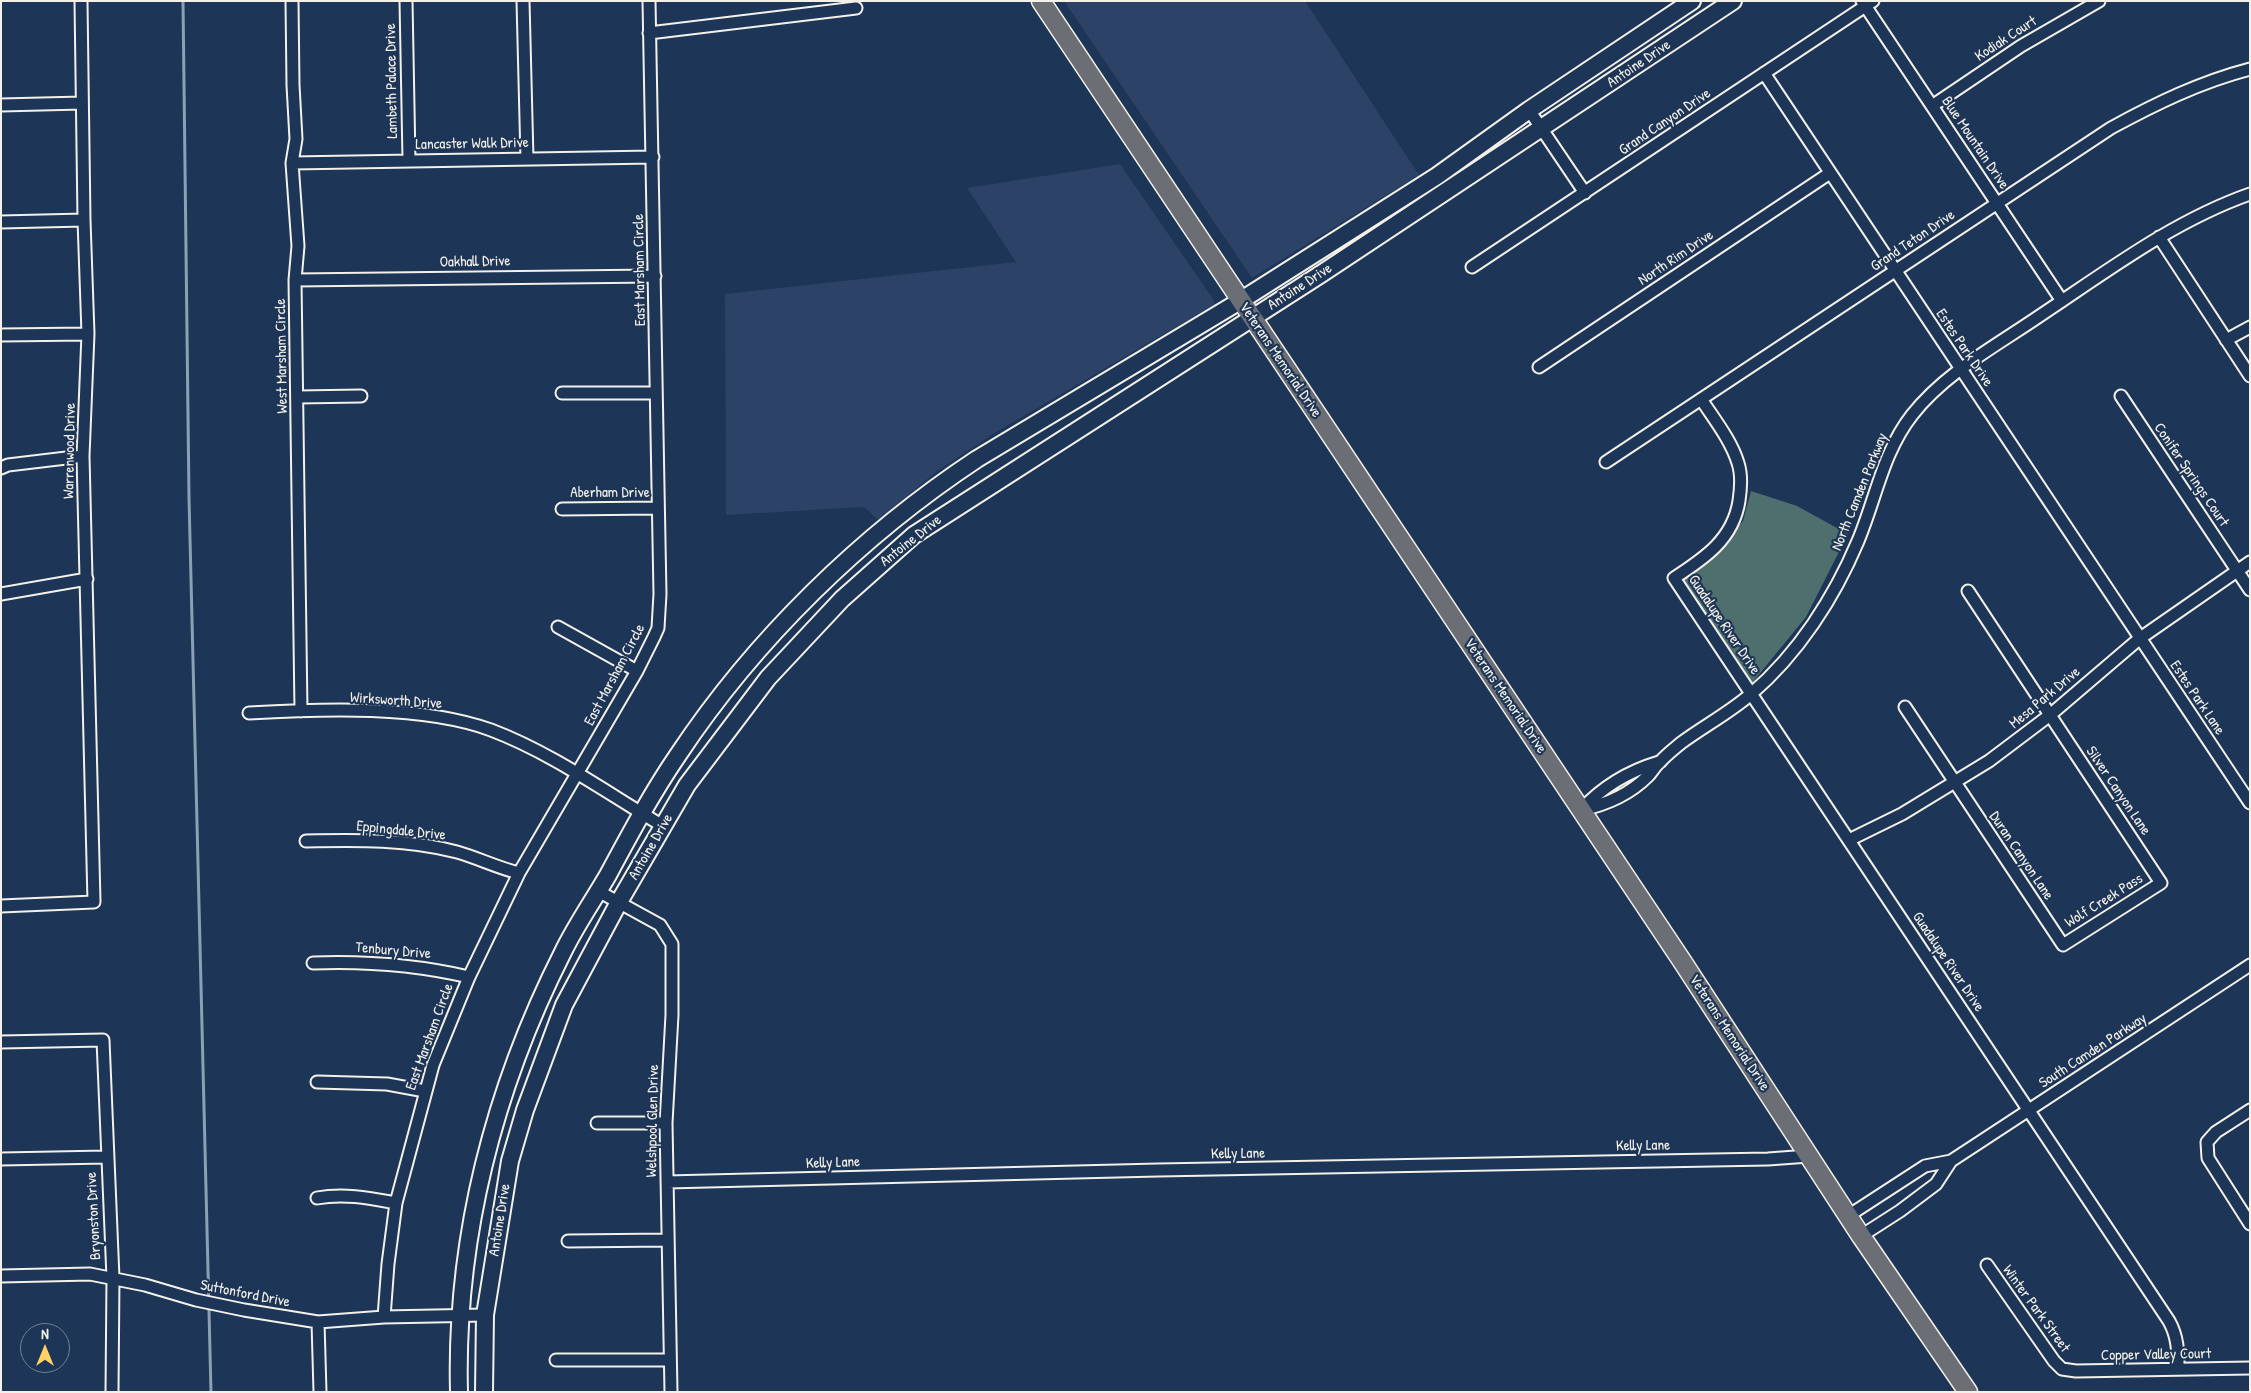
<!DOCTYPE html>
<style>
body{margin:0}
#map{position:relative;width:2251px;height:1393px;overflow:hidden;background:#1d3557;font-family:"Patrick Hand",sans-serif}
canvas{display:block}
.frame{position:absolute;inset:0;border:2px solid #f4f1e8;pointer-events:none}
.north{position:absolute;left:20px;top:1323px;width:50px;height:50px;box-sizing:border-box;background:#1d3557;border:1px solid #738091;border-radius:50%;rotate:0deg;font-size:14px;font-weight:700;line-height:20px;text-align:center;color:#f4f1e8}
.north::after{content:'';display:block;margin:auto;width:18px;height:22px;background:#ffd166;clip-path:polygon(50% 0,100% 100%,50% 72%,0 100%)}
</style>
<div id="map">
<canvas width="2251" height="1393"></canvas>
<div class="frame"></div>
<div class="north">N</div>
</div>
<script>
const ctx = document.querySelector('canvas').getContext('2d');
ctx.lineJoin = 'round';
function fill(path, color) { ctx.fillStyle = color; ctx.fill(path, 'evenodd'); }
function strokePath(path, color, width, dash) { ctx.strokeStyle = color; ctx.lineWidth = width; ctx.lineCap = dash ? 'butt' : 'round'; ctx.setLineDash(dash || []); ctx.stroke(path); }
function label(font, color, halo, rows, align = 'center') {
  ctx.font = font + ' "Patrick Hand",sans-serif'; ctx.lineWidth = 4.5; ctx.setLineDash([]); ctx.textBaseline = 'middle'; ctx.strokeStyle = halo; ctx.fillStyle = color; for (const [text, x, y, turn = 0] of rows) {
    ctx.save(); ctx.translate(x, y); ctx.rotate((+turn || 0) * Math.PI / 180); ctx.textAlign = isNaN(turn) ? turn : align; if (halo) ctx.strokeText(text, 0, 0); ctx.fillText(text, 0, 0); ctx.restore();
  }
}
fill(new Path2D(`
 M1064,1H1305L1419,175L1252,278Z
 M1120,164L1213,299L1215,304L993,434L936,472L878,520L864,507L726,515L725,294L1016,262L967,188Z`), '#2c4266');
fill(new Path2D(`
 M1751,491L1797,506L1848,534L1806,617L1752,683L1683,579L1709,559L1743,521Z`), '#4f6f6f');
strokePath(new Path2D(`
 M183,1L189,498L211,1392`), '#8ba1b1', 3);
const street = new Path2D(`
 M292,1L293,85L296,139L292,163L298,246L295,280L301,711
 M406,1L409,160
 M523,1L527,159
 M1862,1L2062,301
 M649,33L856,8
 M1764,73L2250,803
 M1,105L82,103
 M1932,106L2021,46L2099,1
 M1529,110L1585,193
 M292,163L653,157
 M1,222L84,220
 M2159,237L2250,376
 M1472,267L1873,1
 M295,280L655,276
 M1,335L88,334
 M2226,340L2250,327
 M1539,367L1830,173
 M562,393H656
 M2121,396L2250,590
 M298,397L361,396
 M1701,399C1714,419 1731,440 1738,463C1742,475 1741,488 1739,501C1733,539 1705,558 1674,578L2169,1321C2178,1337 2178,1352 2178,1369
 M1606,462L2111,128C2155,104 2200,82 2250,69
 M1,468L8,465L83,456
 M562,509L658,508
 M1,594L87,579
 M558,627L637,671
 M1905,707L2063,945L2161,883L1968,591
 M249,713C321,709 423,705 491,730C552,753 607,793 663,826
 M1581,810C1605,805 1630,794 1648,776C1652,772 1655,766 1660,762C1666,755 1674,749 1681,743C1704,726 1729,713 1751,694C1798,654 1834,598 1858,541C1876,498 1883,452 1912,415C1945,373 1994,347 2038,317C2106,272 2173,221 2250,194
 M1581,810C1603,786 1629,771 1659,762
 M1849,840L1902,814L1989,761L2050,715L2139,639L2250,562
 M306,841C357,840 408,839 457,852C478,858 498,868 519,873
 M598,891L660,925L672,944V1015L666,1123L671,1392
 M1,906L94,902L83,456L88,334L84,220L81,1
 M313,963C366,961 417,965 469,977
 M1,1042L103,1040L113,1278L112,1392
 M317,1082L387,1084L425,1091
 M2250,1110L2216,1132L2207,1142L2208,1158L2250,1224
 M597,1123H666
 M1,1159L106,1157
 M667,1182L1158,1170L1768,1159L1809,1156
 M317,1198C344,1193 369,1198 396,1203
 M1848,1216L1925,1166L1951,1161L2250,965
 M1861,1236L1900,1211L1936,1184L1951,1161
 M568,1241L668,1240
 M1987,1265L2054,1361L2062,1369L2076,1371L2250,1368
 M1,1276L90,1274L145,1285L196,1300L244,1310L318,1322L384,1317L485,1315
 M384,1317L388,1264L396,1203L433,1065L469,977L519,873L637,671L654,637L658,628L660,594L649,1
 M318,1322L320,1392
 M556,1360H670`);
const secondary = new Path2D(`
 M459,1392C455,1239 494,1088 563,952C576,925 593,901 608,875C630,834 652,793 678,755C755,639 862,535 977,459L1240,301L1437,176L1529,110L1692,1
 M484,1392L485,1315L510,1161L525,1110L564,1005L619,902L687,785L768,678L842,599L914,535L1321,274L1733,1`);
const primary = new Path2D(`
 M1041,1L1682,961L1861,1236L1968,1392`);
strokePath(street, '#f4f1e8', 15);
strokePath(secondary, '#f4f1e8', 20);
strokePath(primary, '#f4f1e8', 21);
strokePath(street, '#1d3557', 11);
strokePath(secondary, '#1d3557', 16);
strokePath(primary, '#6b6f75', 18);
label('15px', '#f4f1e8', '#1d3557', [
 ["Kodiak Court",2006,39,-33],
 ["Antoine Drive",1639,64,-34],
 ["Lambeth Palace Drive",392,81,-91],
 ["Grand Canyon Drive",1665,122,-34],
 ["Blue Mountain Drive",1975,143,56],
 ["Lancaster Walk Drive",472,144,-1],
 ["Grand Teton Drive",1913,241,-34],
 ["North Rim Drive",1676,258,-34],
 ["Oakhall Drive",475,262,-1],
 ["East Marsham Circle",640,270,-91],
 ["Antoine Drive",1300,287,-33],
 ["Estes Park Drive",1964,348,56],
 ["West Marsham Circle",282,356,-91],
 ["Veterans Memorial Drive",1280,360,56],
 ["Warrenwood Drive",70,451,-89],
 ["Conifer Springs Court",2191,475,56],
 ["North Camden Parkway",1860,492,-68],
 ["Aberham Drive",610,493],
 ["Antoine Drive",911,541,-38],
 ["Guadalupe River Drive",1724,625,56],
 ["East Marsham Circle",615,675,-62],
 ["Veterans Memorial Drive",1505,696,56],
 ["Mesa Park Drive",2045,698,-40],
 ["Estes Park Lane",2197,698,56],
 ["Wirksworth Drive",396,701,4],
 ["Silver Canyon Lane",2118,791,56],
 ["Eppingdale Drive",401,831,6],
 ["Antoine Drive",651,847,-60],
 ["Duran Canyon Lane",2021,856,56],
 ["Wolf Creek Pass",2104,901,-32],
 ["Tenbury Drive",393,951,5],
 ["Guadalupe River Drive",1948,962,56],
 ["Veterans Memorial Drive",1729,1033,57],
 ["East Marsham Circle",430,1037,-70],
 ["South Camden Parkway",2093,1051,-33],
 ["Welshpool Glen Drive",653,1121,-89],
 ["Kelly Lane",1643,1146,-1],
 ["Kelly Lane",1238,1154,-1],
 ["Kelly Lane",833,1163,-2],
 ["Bryonston Drive",94,1216,-93],
 ["Antoine Drive",500,1220,-81],
 ["Suttonford Drive",245,1294,11],
 ["Winter Park Street",2036,1309,54],
 ["Copper Valley Court",2156,1355,-1]
]);
</script>
